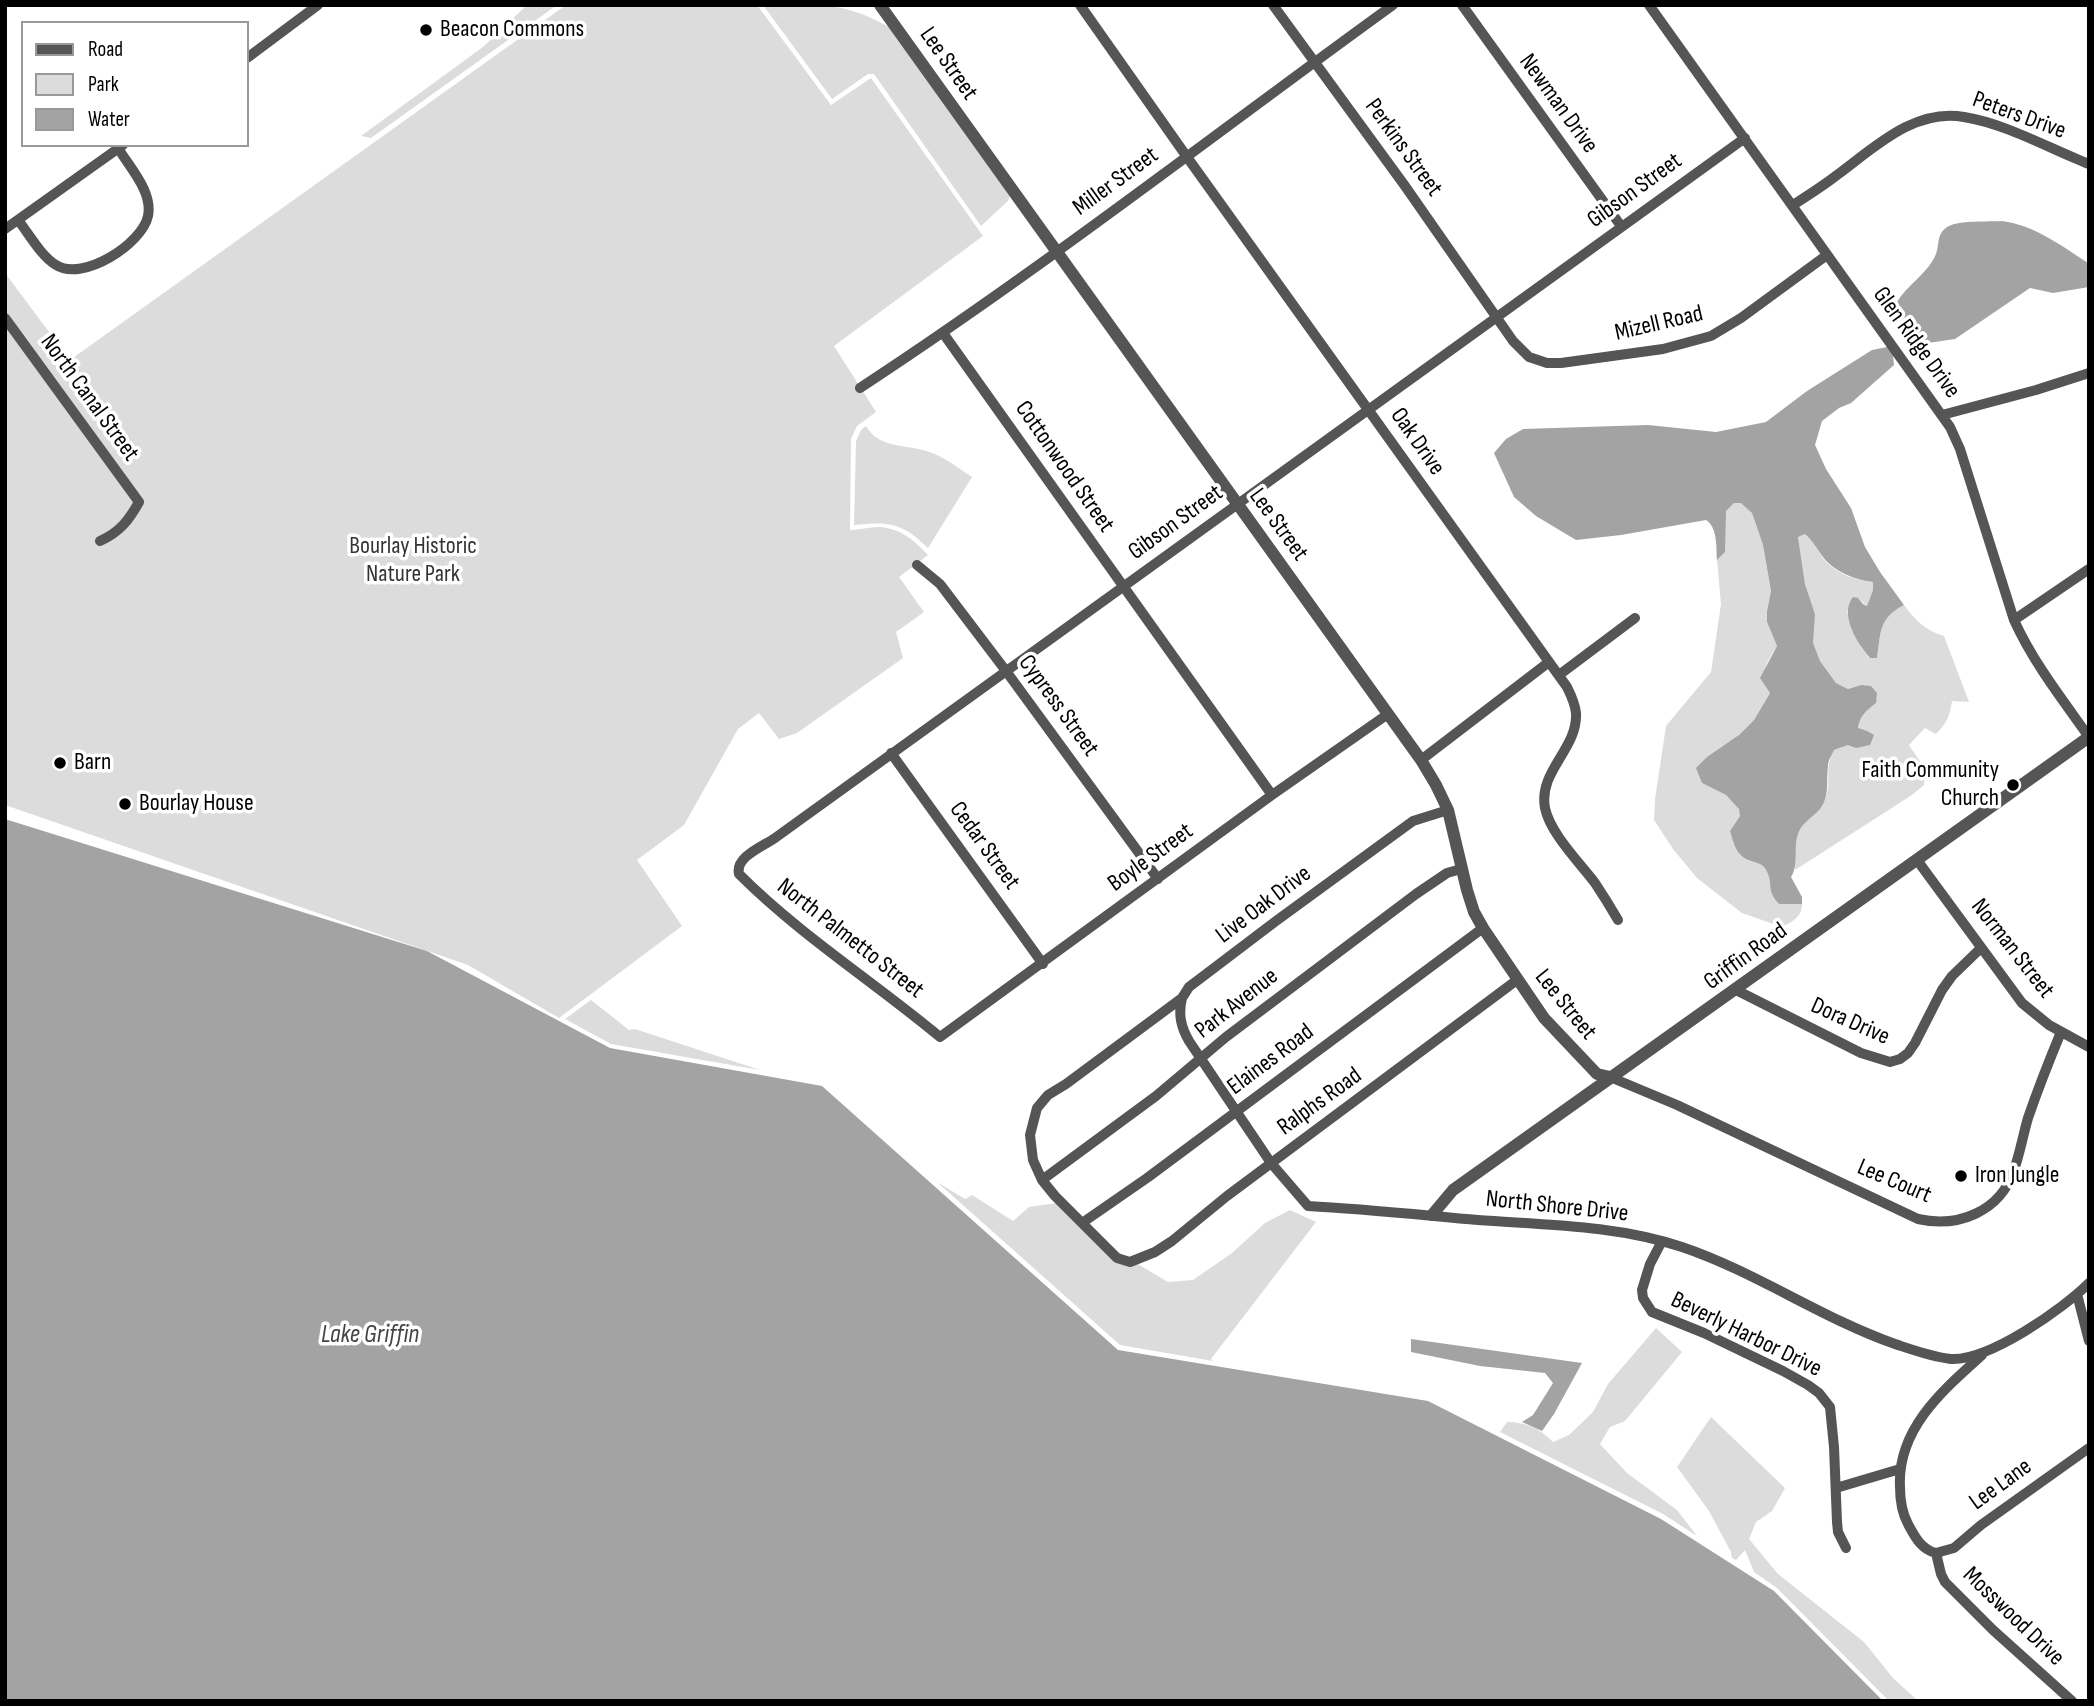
<!DOCTYPE html>
<style>
body{margin:0}
#map{position:relative;width:2094px;height:1706px;overflow:hidden;background:#fff;font-family:"Sofia Sans Condensed",sans-serif}
canvas{display:block}
.frame{position:absolute;inset:0;border:7px solid #000;pointer-events:none}
.legend{position:absolute;left:21px;top:21px;width:228px;height:126px;box-sizing:border-box;background:#fff;border:2px solid #999;margin:0;padding:9px 12px;list-style:none;font-size:21px;color:#000}
.legend li{display:flex;align-items:center;gap:14px;height:35px}
.legend b{width:35px;border:2px solid #999}
</style>
<div id="map">
<canvas width="2094" height="1706"></canvas>
<div class="frame"></div>
<ul class="legend">
<li><b style="height:9px;background:#555"></b>Road</li>
<li><b style="height:19px;background:#dcdcdc"></b>Park</li>
<li><b style="height:19px;background:#a3a3a3"></b>Water</li>
</ul>
</div>
<script>
const ctx = document.querySelector('canvas').getContext('2d');
ctx.lineJoin = 'round';
function fill(path, color) { ctx.fillStyle = color; ctx.fill(path, 'evenodd'); }
function strokePath(path, color, width, dash) { ctx.strokeStyle = color; ctx.lineWidth = width; ctx.lineCap = dash ? 'butt' : 'round'; ctx.setLineDash(dash || []); ctx.stroke(path); }
function label(font, color, halo, rows, align = 'center') {
  ctx.font = font + ' "Sofia Sans Condensed",sans-serif'; ctx.lineWidth = 7; ctx.setLineDash([]); ctx.textBaseline = 'middle'; ctx.strokeStyle = halo; ctx.fillStyle = color; for (const [text, x, y, turn = 0] of rows) {
    ctx.save(); ctx.translate(x, y); ctx.rotate((+turn || 0) * Math.PI / 180); ctx.textAlign = isNaN(turn) ? turn : align; if (halo) ctx.strokeText(text, 0, 0); ctx.fillText(text, 0, 0); ctx.restore();
  }
}
fill(new Path2D(`
 M527,5H557L371,138L361,136L483,47Z
 M566,5H757L831,105L871,78L983,236L834,346L876,412L857,426L851,439L850,530C859,530 869,527 879,527C900,528 914,540 928,555L899,577L924,612L896,632L903,658L797,733L779,739L759,713L738,729L684,825L637,860L682,926L559,1018L468,965L5,805V273L70,360Z
 M763,5C815,5 842,0 889,27L1010,196L1008,201L981,226L874,74H868L832,99Z
 M866,426C880,451 911,443 935,454C948,460 960,469 972,477L928,548C903,523 889,521 854,525L856,441L861,430Z
 M1734,503H1742L1752,513L1763,545L1771,591L1767,611V622L1777,646C1766,664 1759,672 1770,693L1754,720L1734,740L1720,748L1702,783L1726,795L1740,809V816L1730,831C1732,837 1733,844 1736,848C1743,862 1761,858 1767,872C1774,887 1765,888 1779,904H1802C1802,917 1793,921 1782,927L1742,913L1697,878L1673,849L1654,820L1655,799L1666,726L1711,672L1721,604L1717,560L1725,552V511Z
 M1805,534C1813,541 1816,548 1822,557C1833,572 1855,581 1873,582V590L1867,606L1858,598L1847,612L1861,647L1869,658H1877C1881,632 1878,619 1904,605C1915,620 1926,631 1944,636L1969,702L1952,701C1950,716 1946,724 1936,734L1925,728L1909,745L1925,769L1924,785L1912,795L1795,870C1795,854 1793,836 1804,823C1813,811 1823,809 1827,793C1831,775 1824,770 1834,750L1848,745L1867,731L1858,729C1860,715 1865,711 1876,703L1861,685L1848,689L1836,683L1820,661L1812,643L1815,614L1805,584L1798,537Z
 M591,1000L629,1030L635,1029L760,1070L611,1044L565,1019Z
 M937,1182L965,1199L972,1195L1013,1221L1029,1207L1057,1203L1121,1254L1168,1282L1193,1280L1232,1253L1265,1223L1290,1210L1316,1222L1211,1359L1213,1361L1120,1345Z
 M1656,1328L1682,1352L1625,1421L1610,1427L1600,1444L1627,1473L1677,1510L1697,1536L1663,1514L1500,1432L1507,1422C1526,1422 1539,1428 1553,1442L1569,1435L1593,1412L1608,1384Z
 M1711,1417L1785,1488L1772,1511L1756,1522L1749,1539L1778,1574L1864,1642L1893,1678L1918,1701H1889L1777,1588L1754,1572L1745,1550L1736,1560L1732,1558L1731,1552L1709,1511L1677,1467Z`), '#dcdcdc');
fill(new Path2D(`
 M2002,221C2034,225 2062,246 2088,263L2089,287L2053,293L2030,288L1955,339L1921,344L1898,318L1894,309C1901,288 1927,276 1936,254C1940,243 1936,233 1949,226C1961,220 1988,222 2002,221Z
 M1892,346L1894,365L1851,403L1839,408L1822,421L1815,445L1826,469L1851,508L1865,547L1880,572L1904,605C1878,619 1881,632 1877,658H1870C1857,643 1839,614 1853,597L1858,598L1863,604L1867,606L1873,590V582C1855,580 1833,571 1823,557C1816,548 1813,541 1805,534L1798,537L1805,584L1815,614L1813,643L1820,661L1836,683L1848,689L1861,685L1871,686L1877,693L1876,703C1866,711 1860,715 1858,728L1867,731L1874,735L1870,745L1856,748L1848,745L1834,750C1832,755 1828,760 1828,766C1826,781 1830,796 1820,809C1812,818 1802,822 1798,834C1793,848 1799,865 1791,877L1802,897V904H1779C1765,888 1774,887 1767,872C1763,861 1751,863 1743,857C1735,851 1733,841 1730,831L1740,816L1739,809L1726,795L1702,783L1696,768L1707,757L1739,735L1754,720L1770,693L1760,678L1777,646L1767,622V611L1771,591L1763,545L1752,513L1741,503H1734L1726,511L1725,552L1717,560C1716,547 1718,528 1706,520L1621,535L1576,540L1536,516L1514,497L1494,453L1506,439L1523,429L1648,425L1716,432L1766,422L1807,391L1872,350Z
 M5,819L427,951L610,1048L822,1086L1118,1350L1428,1401L1661,1519L1774,1591L1883,1701H5Z
 M1411,1339L1582,1363L1554,1414L1542,1431L1522,1422L1533,1415L1553,1383L1545,1373L1480,1366L1411,1352Z`), '#a3a3a3');
strokePath(new Path2D(`
 M1080,5L1187,157L1567,687C1571,695 1575,704 1576,713C1578,749 1538,771 1545,808C1550,833 1579,862 1595,883C1603,895 1611,908 1618,920
 M1273,5L1405,186L1513,341L1529,357L1547,363H1561L1663,349L1711,336L1741,318L1827,255
 M1462,5L1621,226
 M1649,5L1950,427L1960,449L2014,620C2033,662 2062,699 2089,737
 M247,58L318,5
 M1793,205C1807,196 1823,186 1837,175C1874,148 1914,108 1964,117C2007,124 2048,148 2089,164
 M18,220C29,234 41,256 56,265C83,282 142,244 148,216C153,192 130,168 118,148
 M5,229L123,145
 M5,318L139,502C129,520 120,532 100,541
 M943,333L1272,795
 M860,388C1043,268 1216,133 1393,5
 M1942,415L2036,390L2089,373
 M917,565L940,584L1006,671L1158,879
 M2014,620L2089,569
 M1559,675L1635,618
 M1388,714L1272,795L940,1037C874,982 800,935 739,874C735,857 762,847 775,838L1745,138
 M891,753L1043,964
 M1421,760L1549,662
 M1448,810L1413,821L1276,921L1189,987L1182,998L1066,1084L1048,1095L1037,1108L1030,1135L1033,1160L1042,1180L1055,1196L1117,1258L1130,1262L1155,1252L1172,1241L1227,1196L1517,980
 M1917,860L2022,1003L2049,1025L2089,1047
 M1736,990L1861,1053L1890,1062L1900,1059L1908,1053L1915,1043L1942,990L1952,976L1981,948
 M1182,998C1178,1015 1181,1027 1189,1041L1271,1163L1308,1206C1365,1209 1421,1215 1478,1220C1547,1225 1616,1225 1682,1247C1756,1272 1821,1318 1895,1344C1913,1350 1932,1357 1951,1359C1989,1361 2063,1309 2089,1283
 M1610,1077L1677,1105L1918,1219C1958,1228 2000,1212 2014,1170C2020,1153 2023,1135 2028,1118C2038,1089 2049,1061 2061,1032
 M1042,1180L1156,1096L1226,1037L1416,894L1447,873L1461,869
 M1082,1223L1147,1178L1483,928
 M1662,1241L1650,1264L1642,1290L1643,1298L1652,1312L1704,1333L1783,1371L1808,1385L1819,1393L1830,1407L1834,1447L1837,1522L1838,1532L1846,1548
 M2077,1294L2089,1341
 M1836,1488L1900,1469
 M1936,1553C1921,1549 1915,1537 1908,1524C1902,1513 1900,1500 1900,1487C1897,1429 1943,1390 1982,1355
 M1936,1553L1941,1574L1945,1582L1993,1630L2072,1701
 M1936,1553L1954,1548L1981,1525L2089,1448`), '#555', 10);
strokePath(new Path2D(`
 M880,5L1421,760L1436,785L1448,810L1467,890L1474,912L1483,928L1544,1018L1597,1074L1610,1077
 M1432,1215L1453,1190L2089,737`), '#555', 12);
for (const [x, y, r, color] of [
 [426,30,7,"#000"],
 [60,763,7,"#000"],
 [2013,785,7,"#000"],
 [125,804,7,"#000"],
 [1961,1176,7,"#000"]
]) { const dot = new Path2D(); dot.arc(x, y, r, 0, 2 * Math.PI); ctx.fillStyle = color; ctx.fill(dot); strokePath(dot, '#fff', 2.5); }
label('24px', '#000', '#fff', [
 ["Beacon Commons",440,30],
 ["Barn",74,763],
 ["Faith Community",1999,771,"right"],
 ["Church",1999,799,"right"],
 ["Bourlay House",139,804],
 ["Iron Jungle",1975,1176]
], 'left');
label('24px', '#000', '#fff', [
 ["Lee Street",948,64,55],
 ["Newman Drive",1558,104,54],
 ["Peters Drive",2019,116,20],
 ["Perkins Street",1403,148,54],
 ["Miller Street",1116,182,-36],
 ["Gibson Street",1635,191,-36],
 ["Mizell Road",1659,324,-13],
 ["Glen Ridge Drive",1916,343,54],
 ["North Canal Street",89,398,54],
 ["Oak Drive",1417,442,55],
 ["Cottonwood Street",1064,467,55],
 ["Gibson Street",1176,523,-36],
 ["Lee Street",1278,525,54],
 ["Cypress Street",1058,706,54],
 ["Cedar Street",984,846,54],
 ["Boyle Street",1151,858,-36],
 ["Live Oak Drive",1264,905,-37],
 ["North Palmetto Street",850,939,38],
 ["Norman Street",2012,949,52],
 ["Griffin Road",1746,957,-36],
 ["Park Avenue",1237,1004,-38],
 ["Lee Street",1565,1005,51],
 ["Dora Drive",1850,1022,24],
 ["Elaines Road",1271,1060,-37],
 ["Ralphs Road",1320,1102,-36],
 ["Lee Court",1894,1182,23],
 ["North Shore Drive",1557,1207,6],
 ["Beverly Harbor Drive",1746,1335,26],
 ["Lee Lane",2001,1485,-36],
 ["Mosswood Drive",2013,1617,44]
]);
label('24px', '#333', '#fff', [
 ["Bourlay Historic",413,547],
 ["Nature Park",413,575]
]);
label('italic 26px', '#444', '#fff', [
 ["Lake Griffin",370,1335]
]);
</script>
